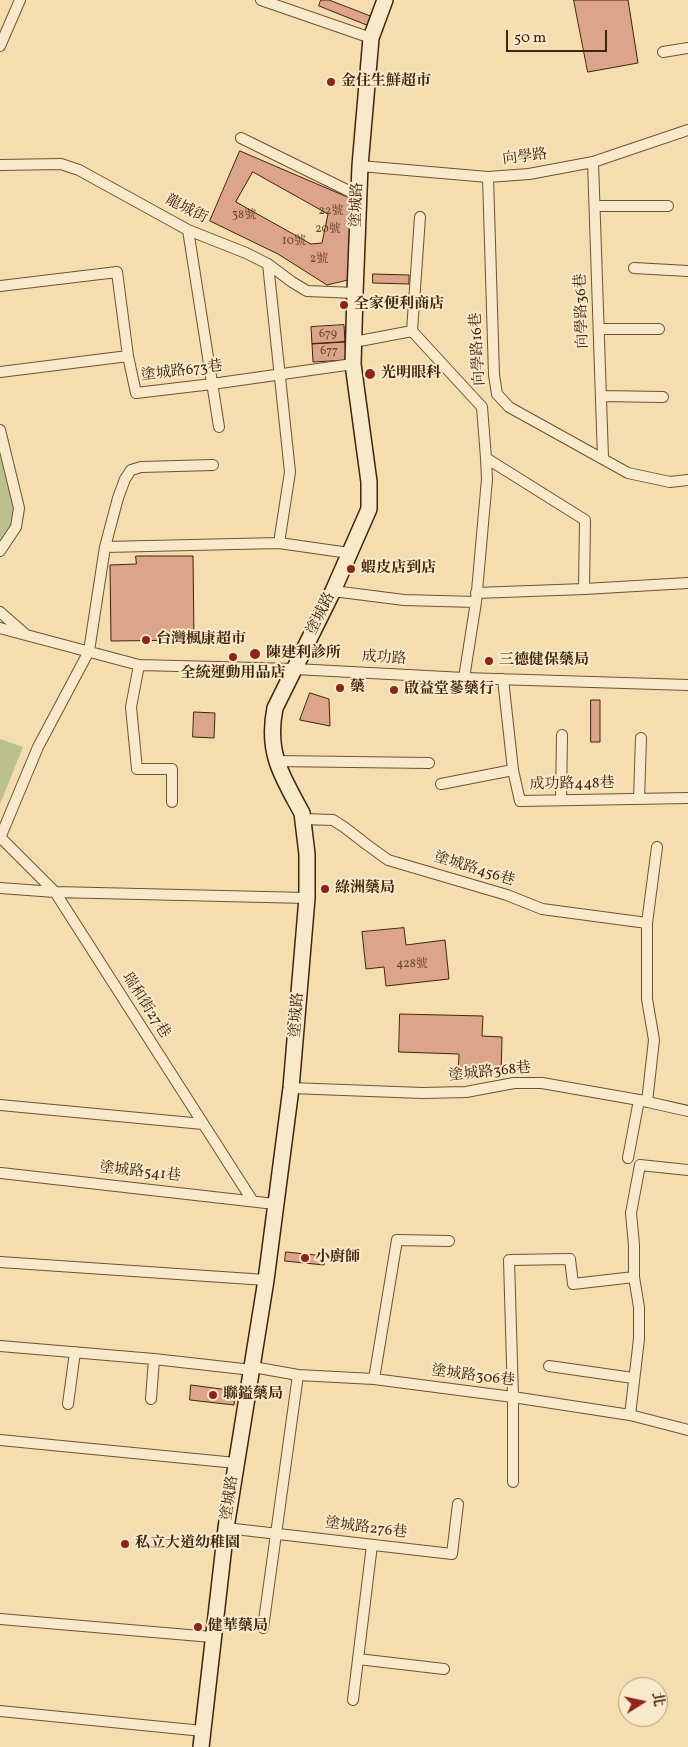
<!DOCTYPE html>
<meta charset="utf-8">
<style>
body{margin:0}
#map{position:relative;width:688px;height:1747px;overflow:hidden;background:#f4ddaf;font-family:Vollkorn,"Noto Serif TC",serif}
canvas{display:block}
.north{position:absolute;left:618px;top:1677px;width:50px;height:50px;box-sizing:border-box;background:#f8e9cb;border:1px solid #af9a7e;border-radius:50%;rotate:80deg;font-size:14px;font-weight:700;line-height:20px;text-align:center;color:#41240b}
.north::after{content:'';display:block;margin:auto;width:18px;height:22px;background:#8f2418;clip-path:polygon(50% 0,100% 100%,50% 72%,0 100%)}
.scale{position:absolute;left:506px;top:30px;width:101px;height:22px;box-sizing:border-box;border:2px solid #41240b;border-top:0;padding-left:6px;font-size:15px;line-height:18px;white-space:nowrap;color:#41240b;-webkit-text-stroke:4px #f8e9cb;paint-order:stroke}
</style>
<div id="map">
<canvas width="688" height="1747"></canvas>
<div class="north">北</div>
<div class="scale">50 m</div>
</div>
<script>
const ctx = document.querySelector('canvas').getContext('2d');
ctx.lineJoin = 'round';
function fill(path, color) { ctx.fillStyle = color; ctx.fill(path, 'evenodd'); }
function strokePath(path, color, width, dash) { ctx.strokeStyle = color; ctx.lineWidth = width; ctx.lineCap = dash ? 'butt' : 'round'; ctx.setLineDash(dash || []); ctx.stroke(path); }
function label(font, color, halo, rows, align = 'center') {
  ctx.font = font + ' Vollkorn,"Noto Serif TC",serif'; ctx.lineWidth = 4; ctx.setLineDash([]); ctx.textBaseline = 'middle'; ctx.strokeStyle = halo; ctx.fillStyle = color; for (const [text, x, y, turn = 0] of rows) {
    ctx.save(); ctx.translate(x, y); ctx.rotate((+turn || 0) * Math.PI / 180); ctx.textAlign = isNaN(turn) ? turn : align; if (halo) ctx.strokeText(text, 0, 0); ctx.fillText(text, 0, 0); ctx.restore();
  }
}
fill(new Path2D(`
 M0,444L17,521L0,545Z
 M0,739L23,747L0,804Z`), '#bac18c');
const building = new Path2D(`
 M321,0H329L373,17L369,26L319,6Z
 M574,0H628L638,63L588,72Z
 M240,151L352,199L348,280L327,285L278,254L210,221ZM253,172L328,214L322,243L311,244L236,202Z
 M373,274L409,275V284L373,283Z
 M344,325L345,342L312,344L311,327Z
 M345,342L346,360L313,362L312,344Z
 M136,556H193L194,640L111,641L110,565L136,564Z
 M310,693L329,699L330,726L300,720Z
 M591,700H600V742H591Z
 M194,712L215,713L214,738L193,737Z
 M404,928L406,945L445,940L449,979L386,986L384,967L366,969L362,932Z
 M400,1014L483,1016L482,1036L502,1037L501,1076L458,1075L459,1054L399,1052Z
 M286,1252L325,1256L324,1265L285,1261Z
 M191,1385L236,1391L234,1405L190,1400Z`);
fill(building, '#dca48a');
strokePath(building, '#41240b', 1);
const street = new Path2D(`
 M261,0L371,38
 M0,46L20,0
 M663,52L688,48
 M241,138L359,196
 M593,162L603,458
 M0,165L61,164L79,170L188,230L246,253L268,264L292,282L307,291L355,293
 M360,166L488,177L529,174L593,162L688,130
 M488,177L494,375L497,394L509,407L628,473L670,482L688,480
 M595,206H668
 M188,230L219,427
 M268,264L290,472L279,543
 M634,268L688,271
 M0,286L117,272L128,356L136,393L212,384L353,364
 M599,329H659
 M412,331L420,217
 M354,342L412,331L482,407L486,458L585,520L584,589
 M0,372L128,356
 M601,396L663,397
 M0,430L19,508L16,527L0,551
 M105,547L279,543L349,553
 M333,591L404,600L476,602
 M476,593L584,589L688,583
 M0,612L24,633
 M0,628L139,665L295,669L464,678L688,685
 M139,665L131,707L137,769H172V802
 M464,678L476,602L487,479L486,458
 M503,679L513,770L520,801L688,798
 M275,761L429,763
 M441,784L513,770
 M639,799L641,738
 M561,800L562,735
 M303,819L333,820L344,827L366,844L388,860L507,895L542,909L647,923
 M0,837L55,892L252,1200
 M0,838L38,747L89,651L105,547L118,498L125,479L131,470L141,467L213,465
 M0,888L55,892L307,898
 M291,1088L422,1093L466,1092L514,1083H542L639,1100L688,1111
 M647,1102L654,1040L647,999V923L657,847
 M0,1105L203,1124
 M628,1158L639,1100
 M1,1173L275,1204
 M0,1262L266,1280
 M0,1346L154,1359L252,1370
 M549,1366L633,1378
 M253,1367L298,1375L374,1379L513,1397L630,1415L688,1430
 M374,1379L397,1240L449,1241
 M151,1399L154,1359
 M68,1404L75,1352
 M630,1415L639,1339V1307L634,1277V1245L631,1213L640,1165L688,1170
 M0,1440L236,1463
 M513,1482V1397L509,1260L570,1259L573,1284L634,1277
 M226,1528L452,1554L458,1504
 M0,1619L212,1637
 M263,1628L298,1375
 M358,1659L444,1669
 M353,1700L372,1545
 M0,1711L203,1731`);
const secondary = new Path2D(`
 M201,1747L226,1528L266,1280L291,1088L307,898V854L302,813C282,776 266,753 275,708L333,591L369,509V482L353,364L355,293L360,166L371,38L385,0`);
strokePath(street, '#6e5234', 12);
strokePath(secondary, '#41240b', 18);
strokePath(street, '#f8e9cb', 10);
strokePath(secondary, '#f8e9cb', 15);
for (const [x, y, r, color] of [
 [331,82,5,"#8f2418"],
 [344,305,5,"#8f2418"],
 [370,374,6,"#8f2418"],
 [351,569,5,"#8f2418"],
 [146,640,5,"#8f2418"],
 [255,654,6,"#8f2418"],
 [233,657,5,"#8f2418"],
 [489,661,5,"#8f2418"],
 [340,688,5,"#8f2418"],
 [394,690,5,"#8f2418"],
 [325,889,5,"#8f2418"],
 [305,1258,5,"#8f2418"],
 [213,1395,5,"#8f2418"],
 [125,1544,5,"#8f2418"],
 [198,1627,5,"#8f2418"]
]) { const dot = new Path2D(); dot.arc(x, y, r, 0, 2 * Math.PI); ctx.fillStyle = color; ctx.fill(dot); strokePath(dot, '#f8e9cb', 2); }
label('12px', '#68442b', null, [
 ["22號",331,212],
 ["38號",244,216],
 ["20號",328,230],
 ["10號",294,242],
 ["2號",319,260],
 ["679",328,335],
 ["677",329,352],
 ["428號",412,965]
]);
label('bold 15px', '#41240b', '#f8e9cb', [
 ["金住生鮮超市",341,82],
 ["全家便利商店",354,305],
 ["光明眼科",381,374],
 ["蝦皮店到店",361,569],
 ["台灣楓康超市",156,640],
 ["陳建利診所",266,654],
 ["三德健保藥局",499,661],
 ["全統運動用品店",233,674,"center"],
 ["藥",350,688],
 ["啟益堂蔘藥行",404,690],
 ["綠洲藥局",335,889],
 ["小廚師",315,1258],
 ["聯鎰藥局",223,1395],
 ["私立大道幼稚園",135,1544],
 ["健華藥局",208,1627]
], 'left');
label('15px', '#41240b', '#f8e9cb', [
 ["向學路",525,158,-7],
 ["塗城路",358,205,-88],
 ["龍城街",186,210,27],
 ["向學路36巷",583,311,-92],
 ["向學路16巷",479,349,-93],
 ["塗城路673巷",182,372,-7],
 ["塗城路",322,614,-64],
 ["成功路",384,659,3],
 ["成功路448巷",572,785,-1],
 ["塗城路456巷",474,870,17],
 ["瑞和街27巷",145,1006,57],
 ["塗城路",298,1015,-86],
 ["塗城路368巷",490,1073,-6],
 ["塗城路541巷",140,1173,6],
 ["塗城路306巷",473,1377,7],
 ["塗城路",231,1498,-82],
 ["塗城路276巷",366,1529,7]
]);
</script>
